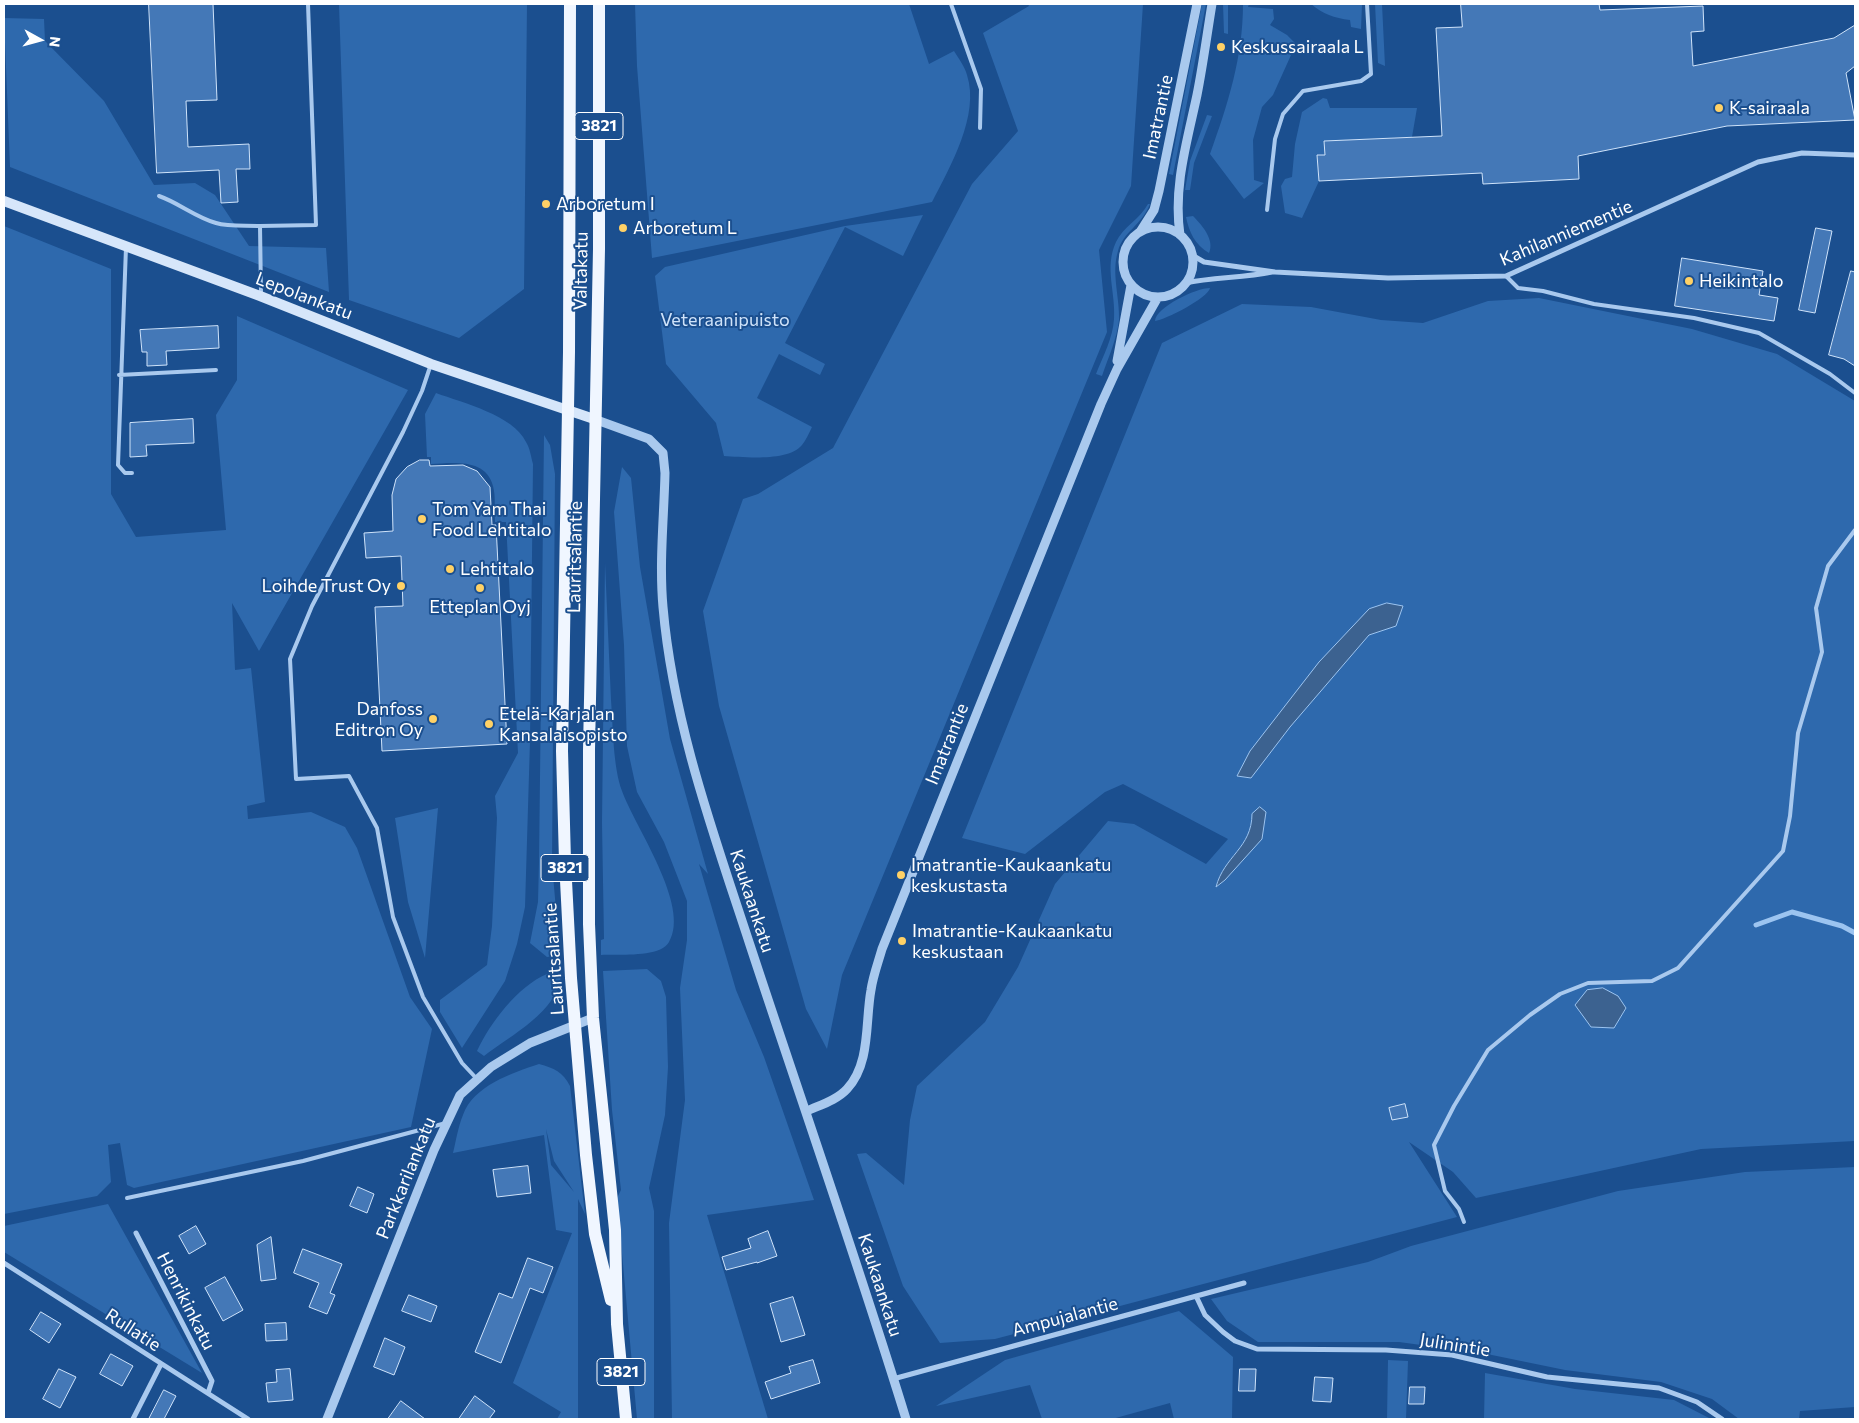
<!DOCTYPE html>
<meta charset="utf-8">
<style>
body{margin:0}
#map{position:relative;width:1859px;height:1423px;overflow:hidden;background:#1b4f8f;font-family:Commissioner,sans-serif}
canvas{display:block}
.frame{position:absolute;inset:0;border:5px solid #fff;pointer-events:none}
.north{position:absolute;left:15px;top:15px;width:50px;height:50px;-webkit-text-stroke:4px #1b4f8f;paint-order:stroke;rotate:97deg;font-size:14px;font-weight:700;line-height:20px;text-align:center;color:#fff}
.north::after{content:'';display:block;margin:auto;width:18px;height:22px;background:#fff;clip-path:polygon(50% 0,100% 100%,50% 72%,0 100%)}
</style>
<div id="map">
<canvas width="1859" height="1423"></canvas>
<div class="frame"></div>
<div class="north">N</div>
</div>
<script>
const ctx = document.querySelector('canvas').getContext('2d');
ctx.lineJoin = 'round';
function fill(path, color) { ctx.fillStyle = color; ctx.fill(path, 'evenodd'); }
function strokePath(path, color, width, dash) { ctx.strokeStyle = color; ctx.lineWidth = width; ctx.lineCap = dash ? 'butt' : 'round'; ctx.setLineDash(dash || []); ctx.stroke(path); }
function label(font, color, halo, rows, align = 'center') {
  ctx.font = font + ' Commissioner,sans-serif'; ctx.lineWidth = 4; ctx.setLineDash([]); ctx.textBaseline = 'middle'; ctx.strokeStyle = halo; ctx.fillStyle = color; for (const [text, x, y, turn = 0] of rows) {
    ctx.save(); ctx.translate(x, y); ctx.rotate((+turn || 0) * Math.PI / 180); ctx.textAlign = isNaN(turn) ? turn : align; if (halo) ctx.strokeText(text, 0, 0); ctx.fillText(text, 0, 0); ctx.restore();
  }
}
fill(new Path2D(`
 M339,4H527L524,289L459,338L349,300Z
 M635,4H909L929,64L954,51C959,59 965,67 967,75C980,115 950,167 932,202L652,258L637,66Z
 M1028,4H1143L1131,186L1099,250L1107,332L842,975L827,1049L806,1009L719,706L703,611L743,499L758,494L833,448L972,184L1018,131L983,33L1029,6Z
 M1202,4H1206L1173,175L1169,174Z
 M1223,4H1228V34L1224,33Z
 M1243,4H1249L1248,7L1273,9L1274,19L1270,25L1287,35L1296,44L1273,95L1262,107L1253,140L1254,180L1264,183L1244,199L1210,154C1228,104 1243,57 1243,4Z
 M1311,4H1362L1361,29L1351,27L1350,20C1334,18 1323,14 1311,4Z
 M1375,4H1382L1385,66L1378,63Z
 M4,18L44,19L45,41L104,101L154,185L195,183L215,195L249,246L326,248L329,292L10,167Z
 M1323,98L1327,99L1330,108H1417L1412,137L1324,141L1325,155L1317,156L1319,181L1302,218L1285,213L1281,186L1285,179L1292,177L1295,144L1302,112Z
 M1207,115L1212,116L1194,163L1190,190H1185L1190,161Z
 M1148,204H1150C1141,226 1123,232 1118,251C1111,273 1120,298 1119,320C1117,339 1108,358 1102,376L1096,374C1103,356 1113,338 1114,319C1116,293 1104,267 1116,242C1123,227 1140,219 1148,204Z
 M923,215L903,256L845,227L785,343L825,364L820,375L779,354L757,398L812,427C809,433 806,440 802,445C788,462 744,457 724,456L716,423L666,364L655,276L665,267L845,226Z
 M1193,216C1202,225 1215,240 1209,253C1195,245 1189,232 1186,217Z
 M4,226L111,269V494L136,537L226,530L216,415L237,380V316L408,390L259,651L232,603L235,670L251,668L265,802L247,806L248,819L311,812L345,827L357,848L410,997L432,1029L411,1127L134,1188L127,1185L120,1143L108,1145L111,1182L97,1196L4,1214Z
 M1210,288C1208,298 1165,320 1155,321C1156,307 1196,288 1210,288Z
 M1539,298L1692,329L1777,354L1855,401V1141L1701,1149L1476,1198L1453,1172L1409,1142L1457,1217L995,1339L940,1343L903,1286L857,1154L866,1153L904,1185L910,1120L917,1086L985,1022L1018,967L1055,884L1108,821L1134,824L1206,864L1228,839L1123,784L1105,792L1025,854L962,838L1162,343L1242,304L1311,307L1381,320L1423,323L1488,301Z
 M436,393C463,403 513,415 526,442C530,448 531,457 533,464L530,741L525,907L517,944L505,981L462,1048L440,1012V1000L487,965L492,926L497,818L495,796L518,753L506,522H495C494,510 496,497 493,486C486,458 453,463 431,464V457H427L425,414Z
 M544,435L550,445L555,474L552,864L560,955L547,957L530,943L538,902L539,862Z
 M622,467L631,478L640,567L670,739L708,874L699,864L736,990L764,1057L814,1200L707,1215L768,1419H672L669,1223L685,1100L680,988L687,940V901L664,842L637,792L627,746L624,645L614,512Z
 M605,563C607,609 609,655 611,700C613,726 613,767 622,791C635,827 691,906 669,942C660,958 618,954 601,955V940L604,939L602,823Z
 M438,808L425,958L408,902L395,818Z
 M647,969L661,981L666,997L668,1067L665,1115L649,1188L654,1211V1419H637L617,1198L621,1190L612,1110L603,971Z
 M547,974H561C559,1011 511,1035 484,1056L477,1051C490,1023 518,986 547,974Z
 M539,1064C554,1068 563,1072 570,1086L585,1214L578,1199V1419H557L561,1412L513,1383L572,1233L556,1230L544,1135L453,1153C456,1141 458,1127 463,1115C473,1086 512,1073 539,1064ZM546,1129L554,1161L574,1192L551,1165Z
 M1855,1167V1407L1800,1411L1799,1419H1739L1712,1399L1661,1382L1565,1370L1487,1354L1399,1342H1258L1227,1321L1211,1299L1368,1262L1411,1246L1618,1191L1745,1172Z
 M108,1204L202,1373L4,1252V1226Z
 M1179,1311L1233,1357L1232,1419H1174L1170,1403L1112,1419H1042L1030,1385L936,1406L1005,1360Z
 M1388,1360L1408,1361L1406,1419H1387Z
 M1485,1373L1575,1389L1674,1400L1711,1419H1484Z`), '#2e69ad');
const water = new Path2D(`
 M1387,603L1403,606L1396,626L1369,635L1290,727L1251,778L1237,776L1250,751L1319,662L1369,609Z
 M1260,807L1266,812L1262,839L1225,880L1216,887C1224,856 1252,848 1252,814Z
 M1603,988L1618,996L1626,1008L1614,1028L1591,1027L1575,1005L1587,990Z`);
fill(water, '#3c6290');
strokePath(water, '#9cc4f0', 1);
strokePath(new Path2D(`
 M1756,925L1792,912L1842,926L1855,933`), '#9cc4f0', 5);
const building = new Path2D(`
 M149,4H213L217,100L186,101L188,147L249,144L250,169H236L238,202L221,203L219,170L157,173Z
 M1461,4H1599L1600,10L1703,6L1704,31L1691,32L1693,66L1834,38L1855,25V66L1846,73L1855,120L1727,126L1578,156L1579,179L1483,184L1482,173L1319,181L1317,155H1325L1324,141L1442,136L1436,28L1462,27Z
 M1816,228L1832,231L1815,313L1799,310Z
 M1682,258L1763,271L1759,295L1778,298L1774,321L1675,306Z
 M1851,271L1855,272V366L1844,359L1829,355Z
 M218,326L219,348L166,351L167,365L147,366V352H142L140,330Z
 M193,419L194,443L146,445L147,456L130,457V423Z
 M420,460H429L430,466L463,465L477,471L490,487L492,525H496L507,744L382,751L375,607L403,606L401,556L366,558L364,533L393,531L392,495L396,479L407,467Z
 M1405,1104L1408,1117L1392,1120L1389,1108Z
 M528,1166L531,1193L497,1197L493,1170Z
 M358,1187L374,1194L367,1213L350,1206Z
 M196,1226L206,1244L189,1254L179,1236Z
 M768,1231L777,1256L757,1263V1262L726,1270L722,1257L751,1248L748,1239Z
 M271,1237L276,1279L261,1281L257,1245Z
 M303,1249L342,1264L330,1293L335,1295L327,1314L309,1307L319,1283L294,1273Z
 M528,1258L553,1267L543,1293L530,1288L501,1363L475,1352L499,1293L512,1298Z
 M225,1277L243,1310L223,1321L205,1288Z
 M409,1295L437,1306L431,1322L402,1311Z
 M793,1297L805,1335L781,1342L770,1304Z
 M41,1312L61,1324L49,1343L30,1330Z
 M286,1323L287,1340L266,1341L265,1324Z
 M385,1338L405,1347L394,1375L374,1367Z
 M111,1354L133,1366L122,1386L100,1374Z
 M813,1360L820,1383L771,1399L765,1382L791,1373L789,1367Z
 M59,1369L76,1377L60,1408L43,1399Z
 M290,1369L293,1400L268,1402L266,1383L277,1382L276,1370Z
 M1240,1369H1256L1255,1391H1239Z
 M1315,1377L1333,1378L1331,1402L1313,1401Z
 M1410,1387H1425L1424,1404H1409Z
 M164,1390L176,1396L164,1419H149Z
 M475,1396L495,1411L489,1419H459Z
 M401,1401L425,1419H388Z`);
fill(building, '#4478b7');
strokePath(building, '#cfe3fa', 1);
strokePath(new Path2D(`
 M951,4L981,89L980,128
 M159,196C179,203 195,217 216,223C229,227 247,225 260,226
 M1267,210L1275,139L1283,114L1303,91L1361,81L1371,74L1367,4
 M126,247L118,465L125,473H132
 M1506,276L1518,288L1543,291L1594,304L1694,318L1759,333L1830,374L1855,393
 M261,294L260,226L316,225L308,4
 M431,364L422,391L403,432L312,606L290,659L296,779L349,776L377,828L393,917L423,997L462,1063L477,1079
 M119,375L216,370
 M127,1198L303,1161L446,1123
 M1464,1222L1459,1209L1445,1191L1434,1145L1454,1106L1488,1050L1530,1015L1560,994L1588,983L1652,981L1678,968L1783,851L1790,816L1798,733L1822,652L1816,608L1828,566L1855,530`), '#a9c9ee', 4);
strokePath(new Path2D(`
 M1192,255L1204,262L1275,272L1388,278L1506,276L1758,162L1802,153L1855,155
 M1185,283C1214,277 1243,278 1272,272
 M136,1233L212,1381L208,1393
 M4,1263L248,1419
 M1196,1296L1205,1315L1223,1332L1235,1341L1257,1349L1386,1350L1452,1355L1547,1377L1659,1388L1697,1402L1722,1419
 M893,1379L1244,1283
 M133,1419L161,1364`), '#a9c9ee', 5);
strokePath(new Path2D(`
 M1123 262a35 35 0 1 1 70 0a35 35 0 1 1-70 0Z
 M1140,232L1154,210L1159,191L1197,4
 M1180,235C1173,187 1187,142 1197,95C1203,65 1207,34 1212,4
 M1117,361L1131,285
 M594,419L649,439L663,453L665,473C664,517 659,563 663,607C673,723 714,835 750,945C802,1103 857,1260 906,1419
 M807,1111C820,1105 837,1100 847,1089C871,1063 865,1022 871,990C873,976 878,963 882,949L1101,404L1117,369L1158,297
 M327,1419L434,1150L460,1095L491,1067L530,1043L593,1018`), '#a9c9ee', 9);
strokePath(new Path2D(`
 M4,201L260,296L431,364L594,419`), '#d6e6fa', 10);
strokePath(new Path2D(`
 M570,4L569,352L562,751L565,861L571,978L586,1155L595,1234L611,1300
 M599,4V249L589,750V924L593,1018L615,1230L617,1324L626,1419`), '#f0f6ff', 12);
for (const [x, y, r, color] of [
 [1221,47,5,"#ffd166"],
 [1719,108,5,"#ffd166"],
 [546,204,5,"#ffd166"],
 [623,228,5,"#ffd166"],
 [1689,281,5,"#ffd166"],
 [422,519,5,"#ffd166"],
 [450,569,5,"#ffd166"],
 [401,586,5,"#ffd166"],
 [480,588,5,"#ffd166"],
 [433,719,5,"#ffd166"],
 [489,724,5,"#ffd166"],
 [901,875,5,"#ffd166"],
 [902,941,5,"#ffd166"]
]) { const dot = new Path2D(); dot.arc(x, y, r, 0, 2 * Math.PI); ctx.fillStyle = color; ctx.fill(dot); strokePath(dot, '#1b4f8f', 2); }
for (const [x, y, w] of [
 [599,126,48],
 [565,868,48],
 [621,1372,48]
]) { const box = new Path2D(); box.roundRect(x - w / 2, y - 13.5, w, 27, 4); ctx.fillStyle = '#1b4f8f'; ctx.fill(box); strokePath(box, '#fff', 1); }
label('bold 16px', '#fff', null, [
 ["3821",599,126],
 ["3821",565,868],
 ["3821",621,1372]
]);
label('18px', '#fff', '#1b4f8f', [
 ["Keskussairaala L",1231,47],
 ["K-sairaala",1729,108],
 ["Arboretum I",556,204],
 ["Arboretum L",633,228],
 ["Heikintalo",1699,281],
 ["Tom Yam Thai",432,509],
 ["Food Lehtitalo",432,530],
 ["Lehtitalo",460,569],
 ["Loihde Trust Oy",391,586,"right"],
 ["Etteplan Oyj",480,607,"center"],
 ["Danfoss",423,709,"right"],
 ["Editron Oy",423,730,"right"],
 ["Etelä-Karjalan",499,714],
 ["Kansalaisopisto",499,735],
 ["Imatrantie-Kaukaankatu",911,865],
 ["keskustasta",911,886],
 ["Imatrantie-Kaukaankatu",912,931],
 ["keskustaan",912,952]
], 'left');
label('18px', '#fff', '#1b4f8f', [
 ["Imatrantie",1158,117,-78],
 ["Kahilanniementie",1566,233,-23],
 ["Valtakatu",581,271,-89],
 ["Lepolankatu",304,296,21],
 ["Lauritsalantie",575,557,-89],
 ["Imatrantie",947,744,-68],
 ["Kaukaankatu",752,901,72],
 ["Lauritsalantie",554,959,-94],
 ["Parkkarilankatu",406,1178,-68],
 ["Kaukaankatu",880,1285,72],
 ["Henrikinkatu",186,1301,63],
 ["Ampujalantie",1065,1317,-15],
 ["Rullatie",133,1330,33],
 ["Julinintie",1455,1345,9]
]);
label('18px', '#cfe3fa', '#1b4f8f', [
 ["Veteraanipuisto",725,320]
]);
</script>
